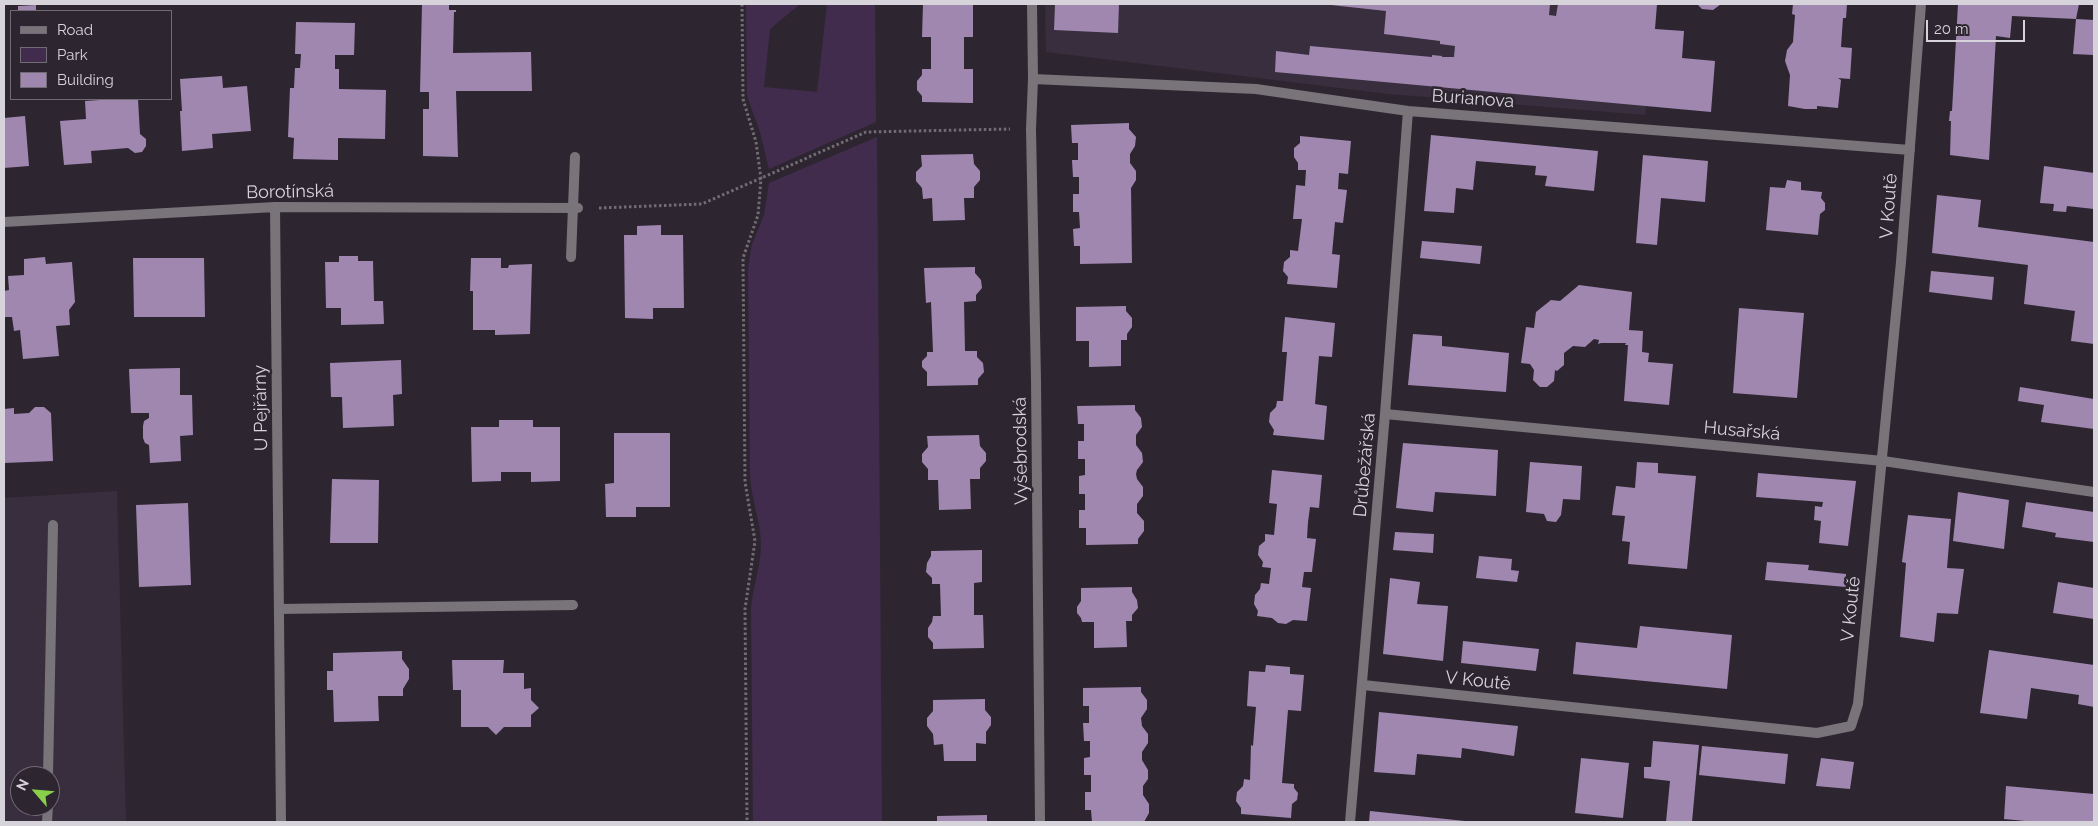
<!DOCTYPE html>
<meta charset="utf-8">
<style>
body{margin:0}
#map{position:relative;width:2098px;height:826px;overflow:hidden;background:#2d2631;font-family:Raleway,sans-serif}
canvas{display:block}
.frame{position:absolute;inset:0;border:5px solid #d7d3da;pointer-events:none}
.legend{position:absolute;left:10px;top:10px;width:162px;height:90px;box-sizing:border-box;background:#2d2631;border:1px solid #716b75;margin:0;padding:6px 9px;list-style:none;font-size:15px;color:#d7d3da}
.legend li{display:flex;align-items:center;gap:10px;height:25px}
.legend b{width:25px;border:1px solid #716b75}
.north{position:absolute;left:10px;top:766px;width:50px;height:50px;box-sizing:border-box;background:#2d2631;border:1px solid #716b75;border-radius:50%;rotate:297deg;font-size:14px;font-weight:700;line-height:20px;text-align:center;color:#d7d3da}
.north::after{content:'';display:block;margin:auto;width:18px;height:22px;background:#89cf49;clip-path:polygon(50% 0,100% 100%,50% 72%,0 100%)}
.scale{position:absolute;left:1926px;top:20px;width:99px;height:22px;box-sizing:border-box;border:2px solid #d7d3da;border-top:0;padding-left:6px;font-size:15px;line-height:18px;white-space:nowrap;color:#d7d3da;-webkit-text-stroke:4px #2d2631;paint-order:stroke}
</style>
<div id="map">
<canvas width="2098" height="826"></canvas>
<div class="frame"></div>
<ul class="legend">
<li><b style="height:6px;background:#78747a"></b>Road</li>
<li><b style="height:14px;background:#412c4d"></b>Park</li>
<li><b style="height:14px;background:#a087b0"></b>Building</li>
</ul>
<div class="north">N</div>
<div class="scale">20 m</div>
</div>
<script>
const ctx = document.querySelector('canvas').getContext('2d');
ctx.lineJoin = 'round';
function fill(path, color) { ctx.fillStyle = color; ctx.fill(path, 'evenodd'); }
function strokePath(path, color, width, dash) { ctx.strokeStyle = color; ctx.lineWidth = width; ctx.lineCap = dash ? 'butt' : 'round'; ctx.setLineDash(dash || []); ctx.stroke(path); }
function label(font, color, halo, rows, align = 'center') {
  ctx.font = font + ' Raleway,sans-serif'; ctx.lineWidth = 5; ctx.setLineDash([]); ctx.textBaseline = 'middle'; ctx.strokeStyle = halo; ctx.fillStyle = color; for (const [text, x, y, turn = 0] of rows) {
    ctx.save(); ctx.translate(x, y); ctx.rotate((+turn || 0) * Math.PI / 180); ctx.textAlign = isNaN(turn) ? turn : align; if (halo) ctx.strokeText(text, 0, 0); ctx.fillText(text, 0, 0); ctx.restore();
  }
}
fill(new Path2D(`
 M1045,4H1657L1645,115L1389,94L1046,52Z
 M117,491L126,822H4V498ZM20,776H50V806H20Z`), '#382e3e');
fill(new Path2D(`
 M746,4H800L770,29L764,87L817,92L827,4H875L876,122L769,169L760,132L747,96Z
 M877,137L882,822H753L751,608C753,586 761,567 761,543C760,519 751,498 750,475L748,268L752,244L764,215L769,183Z`), '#412c4d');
fill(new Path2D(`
 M422,4H449V10H456V12H454L453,53L531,52L532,91H456L458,157L423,156V109H429V92H420Z
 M923,4H973V37H964V69H973V103L922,102V96L917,90V81L922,75V69H931V37H922Z
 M1055,4H1119L1118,33L1054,30Z
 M1322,4H1550L1549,15L1556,16L1558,4H1657L1655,29L1684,31L1682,58L1715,61L1711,112L1275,72L1276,51L1309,55L1310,46L1432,57V55L1442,56V57H1454L1455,46L1440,44V41L1384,34L1386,11Z
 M1697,4H1721L1713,10L1702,9Z
 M1793,4H1847L1846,18H1843L1841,47L1852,48L1850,79L1838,78L1841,80L1838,108L1817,106V109H1805L1788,106L1790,75L1785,61L1787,50L1793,42L1795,15L1792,14Z
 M1958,4H2079L2076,19L2012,16L2010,38L1996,36L1989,160L1950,155L1951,121H1949L1950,111H1952Z
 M36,5V11H18V6Z
 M2076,19L2094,20V55L2073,54Z
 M296,22L355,23L354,55H335V69H339V89L386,90L385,139L338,138V160L293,159L294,138L288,137L290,88H294L295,68H300L301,54H295Z
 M222,76L223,88L247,86L251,131L212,134L213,148L182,151L180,111H182L180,79Z
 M115,99H138L140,134L146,139V146L142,152L135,153L128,148L91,151L92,163L64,165L60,121L86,119L85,101Z
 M25,116L29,166L4,168V118Z
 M1129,123V129L1136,137L1135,146L1130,154V163L1136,171V180L1131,188L1132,263L1080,264V246H1074L1073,229L1080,228L1079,212H1073V194H1079V177H1073L1072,160H1078V143H1072L1071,125Z
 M1431,135L1598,151L1594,191L1545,186L1547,176L1535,175L1536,166L1476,161L1473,190L1456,188L1454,213L1424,211Z
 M1300,136L1351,141L1348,174L1339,173L1338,189L1347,190L1343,223L1335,222L1332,254L1340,255L1337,288L1287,284L1288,277L1283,271L1284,262L1290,257V250L1298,251L1302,219H1293L1296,185L1305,186L1306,170H1298V163L1294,157V148L1300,143Z
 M973,154L974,164L980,171V180L974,187V198H964L965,220L933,221L932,198L923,199L922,188L916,181V172L922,166L921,155Z
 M1643,155L1708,161L1705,202L1661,198L1657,245L1636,243Z
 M2044,166L2094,173V209L2067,206L2066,212L2053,211L2054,204L2040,203Z
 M1787,180L1801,182V190L1822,192L1821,198L1825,203V210L1820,214L1818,235L1766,230L1770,187L1785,188Z
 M1937,195L1981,200L1978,227L2094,242V344L2071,341L2075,311L2024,304L2028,265L1932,253Z
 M661,225V235H683L684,308H653V319L625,318L624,235H637V226Z
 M1422,241L1482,246L1480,264L1420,258Z
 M339,256H358V261H373L374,301H383L384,324L341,325V308H326L325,262H339Z
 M45,257L46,264L72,262L75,302L69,310L70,325L56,326L59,356L23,359L20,330L14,331L12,317H4V291L9,290L8,276L24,275V259Z
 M133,258H204L205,317H134Z
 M471,258H501V268H508L509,265L532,264L530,334L495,335V330H473V291H470Z
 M975,267V273L981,280L982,288L976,295V301L964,302L965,351H977V357L983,363L984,372L978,379V385L927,386V372L922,367V361L927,356V352H933L931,302L926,303L924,268Z
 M1931,271L1994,277L1992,300L1929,292Z
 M1579,285L1632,292L1629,330L1643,331L1642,352L1649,353L1648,362L1673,364L1669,405L1624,401L1628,345H1625L1626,343H1601L1598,344L1599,340L1594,339L1585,347L1573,346L1564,353V365L1557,371L1555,370L1554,381L1547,387H1540L1533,380L1534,370L1530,364L1521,363L1526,327L1534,328L1536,312L1551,300L1560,301Z
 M1126,306V311L1132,318V327L1127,334V340H1121V366L1089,367V341H1076V307Z
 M1739,308L1804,313L1797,398L1733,393Z
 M1285,317L1335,323L1332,357L1319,356L1315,404L1327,406L1324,440L1273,435L1274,430L1269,422L1270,413L1276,407L1277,401H1283L1287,352H1282Z
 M1413,334L1442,336V346L1509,353L1506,392L1408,385Z
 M401,360L402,394L393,395L394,426L343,428L342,397H331L330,363Z
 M180,368V395H192L193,435L180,436L181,461L150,463L149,445L145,443L143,438V426L144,421L149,418V413H131L129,369Z
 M2020,387L2094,399V429L2041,422L2044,405L2018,401Z
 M1135,405V410L1141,418L1142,427L1136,435V445L1142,453L1143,462L1137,470L1136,474L1137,479L1143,487V496L1137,504V513L1144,521V531L1138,539V544L1086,545V528H1079V510H1085V494H1079V476L1085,475V459H1078V441H1084V424H1078L1077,406Z
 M35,407H44L51,413L53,461L4,463V409L14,408V414L29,413Z
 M499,420H533V427H560V481L531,482V472H501V481L472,482L471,427H499Z
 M614,433H670V507H636V517H606L605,484L614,483Z
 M979,435L980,446L986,453V461L980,468V479H970L971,509L939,510L938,480H928V469L922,462V454L928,447L927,436Z
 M1403,443L1498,450L1496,496L1435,492L1433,512L1396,508Z
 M1530,462L1582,466L1580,500L1563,499L1561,515L1556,522L1547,521L1544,514L1526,512Z
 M1637,462L1658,463V473L1696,476L1687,569L1628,564L1630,542L1622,541L1625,516L1612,515L1616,486L1635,488Z
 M1272,470L1322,475L1319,508L1310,507L1308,522L1307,538L1316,539L1312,572H1304L1302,587L1311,588L1307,621L1293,620L1286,624L1278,623L1272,618L1257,616L1258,611L1254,604L1255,595L1260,589L1261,583L1269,584L1271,568L1262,567L1263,562L1258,555L1259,546L1265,541V534L1274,535L1277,504L1269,503Z
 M1758,473L1856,481L1848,546L1819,543L1821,521L1814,520L1815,506L1822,507L1823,502L1756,497Z
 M332,479L379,480L378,543H330Z
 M1958,492L2009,500L2004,549L1953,541Z
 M2026,502L2094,512V542L2055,537L2056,533L2022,527Z
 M188,503L191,585L139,587L136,505Z
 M1908,515L1951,519L1947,568L1964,569L1958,614L1937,613L1934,642L1900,637L1906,563L1902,562Z
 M1395,532L1434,534L1433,553L1393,550Z
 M982,550V582L974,583V615H983L984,648L933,649V643L928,637V628L932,622L933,616H941L940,584H932V578L926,572L927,563L931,556V551Z
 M1479,556L1512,559L1511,570L1519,571L1517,582L1476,578Z
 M1767,562L1809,565L1808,570L1846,574V587L1765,580Z
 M1390,578L1420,582L1417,604L1448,606L1443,661L1383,654Z
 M2058,582L2094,588V619L2053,613Z
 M1132,587V592L1137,600L1138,608L1132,615V621H1126L1127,647L1094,648V622H1082L1081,618L1077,613V607L1081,601V588Z
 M1640,626L1732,635L1727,689L1573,674L1576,642L1637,648Z
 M1463,641L1539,649L1536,671L1461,663Z
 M1989,650L2094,665V707L2078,704L2079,695L2031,688L2027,719L1980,713Z
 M402,651V659L409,669V679L403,689V696H378L379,721L334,722L333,690H327V671H333V653Z
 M452,660H504L503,673H524V689L531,688V700L539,708L531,715V727H504L496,735L488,727H461V690H453Z
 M1266,665L1290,667V674L1304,675L1301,711L1288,710L1282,783L1294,784V788L1298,793L1297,800L1292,804L1291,818L1241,814V808L1236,801L1237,792L1243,786L1244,779L1250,780L1251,745L1253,746L1256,707L1247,706L1249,671L1265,672Z
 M1141,687V692L1147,700V709L1141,718L1142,726L1148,734V743L1142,752V760L1148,770V779L1143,786V795L1149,804V813L1144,822H1092L1091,810H1085V792H1091V775H1084V758L1090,757V741H1084L1083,723H1089V706H1083V688Z
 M985,699V710L991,717V725L986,732V744L976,743V761H944L943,744L934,745L933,734L927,726V718L933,711V700Z
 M1379,712L1518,726L1514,756L1462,748L1461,758L1417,754L1415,775L1374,772Z
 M1653,741L1699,745L1692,822H1666L1670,781L1644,778V767H1651Z
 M1702,746L1788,754L1785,784L1699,775Z
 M1581,758L1629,763L1623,818L1575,813Z
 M1821,758L1854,762L1850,789L1816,786Z
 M2006,786L2094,794V822H2036L2004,819Z
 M1370,811L1465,821V822H1369Z
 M987,815V822H937V816Z`), '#a087b0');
strokePath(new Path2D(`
 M742,4L743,99L756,142L761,179L758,215L743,258L745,482L755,541L745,609L747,822
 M599,208L702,204L866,132L1010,129`), '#726c75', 3, [2.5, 2.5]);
strokePath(new Path2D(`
 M48,776L53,525
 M47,822L48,806`), '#78747a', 10);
strokePath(new Path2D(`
 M1032,4L1033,79L1031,129L1036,380L1040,822
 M1033,79L1256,89L1408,111L1910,150
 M275,207L281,822
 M4,222L275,207L578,208
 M571,257L575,157
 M1385,414L1883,461L2094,492
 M279,609L573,605
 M1363,685L1817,733L1851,726L1858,704L1901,262L1921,4
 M1350,822L1385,414L1408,111`), '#78747a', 10);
label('18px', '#d7d3da', '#2d2631', [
 ["Burianova",1473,99,4],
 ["Borotínská",290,192,-1],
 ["V Koutě",1889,206,-86],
 ["U Pejřárny",261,408,-91],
 ["Husařská",1742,431,5],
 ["Vyšebrodská",1021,451,-91],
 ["Drůbežářská",1365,465,-85],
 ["V Koutě",1851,609,-84],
 ["V Koutě",1478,681,6]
]);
</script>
